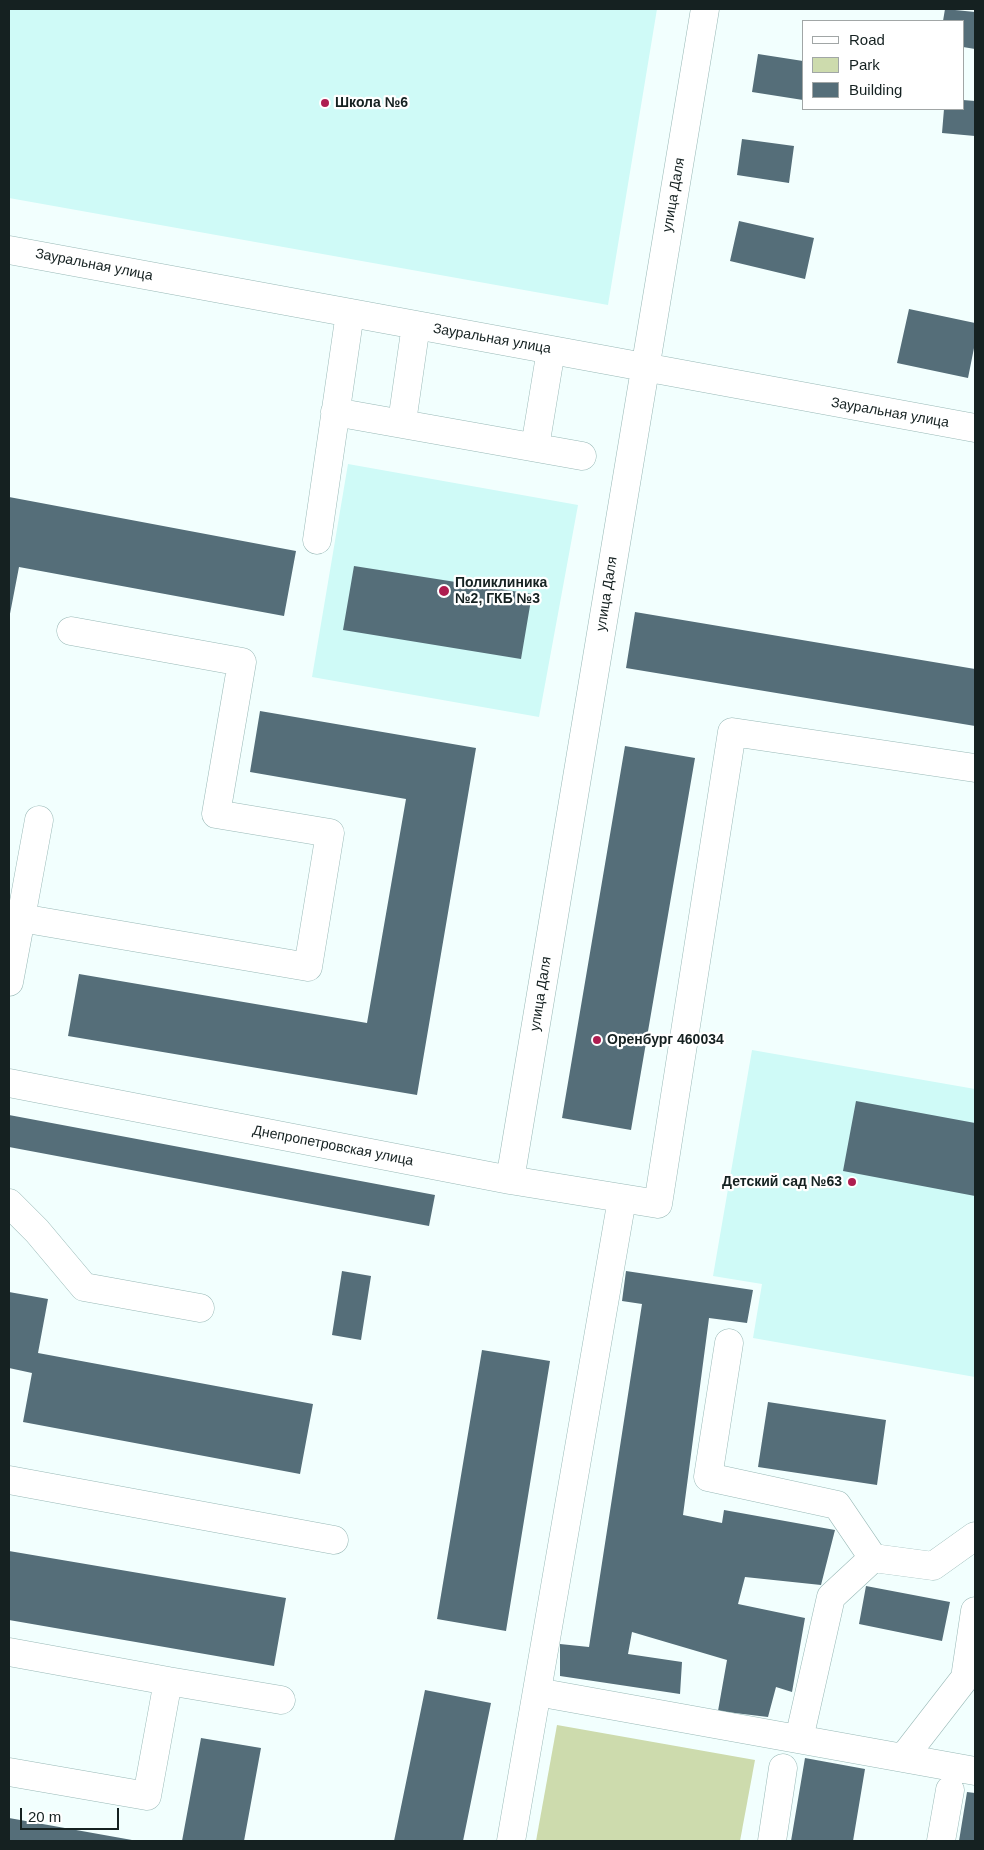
<!DOCTYPE html>
<meta charset="utf-8">
<style>
body{margin:0}
#map{position:relative;width:984px;height:1850px;overflow:hidden;background:#f2fffe;font-family:Helvetica,sans-serif}
canvas{display:block}
.frame{position:absolute;inset:0;border:10px solid #152121;pointer-events:none}
.legend{position:absolute;left:802px;top:20px;width:162px;height:90px;box-sizing:border-box;background:#fff;border:1px solid #a1a6a6;margin:0;padding:6px 9px;list-style:none;font-size:15px;color:#152121}
.legend li{display:flex;align-items:center;gap:10px;height:25px}
.legend b{width:25px;border:1px solid #a1a6a6}
.scale{position:absolute;left:20px;top:1808px;width:99px;height:22px;box-sizing:border-box;border:2px solid #152121;border-top:0;padding-left:6px;font-size:15px;line-height:18px;white-space:nowrap;color:#152121;-webkit-text-stroke:4px #fff;paint-order:stroke}
</style>
<div id="map">
<canvas width="984" height="1850"></canvas>
<div class="frame"></div>
<ul class="legend">
<li><b style="height:6px;background:#fff"></b>Road</li>
<li><b style="height:14px;background:#cddbad"></b>Park</li>
<li><b style="height:14px;background:#556e79"></b>Building</li>
</ul>
<div class="scale">20 m</div>
</div>
<script>
const ctx = document.querySelector('canvas').getContext('2d');
ctx.lineJoin = 'round';
function fill(path, color) { ctx.fillStyle = color; ctx.fill(path, 'evenodd'); }
function strokePath(path, color, width, dash) { ctx.strokeStyle = color; ctx.lineWidth = width; ctx.lineCap = dash ? 'butt' : 'round'; ctx.setLineDash(dash || []); ctx.stroke(path); }
function label(font, color, halo, rows, align = 'center') {
  ctx.font = font + ' Helvetica,sans-serif'; ctx.lineWidth = 4.5; ctx.setLineDash([]); ctx.textBaseline = 'middle'; ctx.strokeStyle = halo; ctx.fillStyle = color; for (const [text, x, y, turn = 0] of rows) {
    ctx.save(); ctx.translate(x, y); ctx.rotate((+turn || 0) * Math.PI / 180); ctx.textAlign = isNaN(turn) ? turn : align; if (halo) ctx.strokeText(text, 0, 0); ctx.fillText(text, 0, 0); ctx.restore();
  }
}
fill(new Path2D(`
 M9,9H657L608,305L9,198Z
 M348,464L578,505L539,717L312,677Z
 M752,1050L975,1089V1377L753,1338L762,1284L713,1276Z`), '#cffaf7');
fill(new Path2D(`
 M557,1725L755,1760L740,1841H536Z`), '#cddbad');
fill(new Path2D(`
 M945,9L975,12V49L963,47V21H943Z
 M758,54L803,61V100L752,92Z
 M963,100L975,101V136L942,133L944,109H963Z
 M742,139L794,146L789,183L737,175Z
 M739,221L814,238L805,279L730,261Z
 M909,309L975,323V343L968,378L897,363Z
 M9,497L296,551L284,616L19,567L9,619Z
 M354,566L532,594L521,659L343,630Z
 M635,612L975,669V726L626,668Z
 M260,711L476,748L417,1095L68,1036L79,974L367,1023L406,799L250,772Z
 M625,746L695,758L631,1130L562,1118Z
 M856,1101L975,1123V1196L843,1171Z
 M9,1115L435,1195L429,1226L9,1147Z
 M342,1271L371,1276L361,1340L332,1335Z
 M626,1271L753,1290L747,1323L709,1318L683,1515L722,1523L724,1510L835,1530L821,1585L745,1577L738,1604L805,1618L792,1692L776,1687L768,1717L718,1711L727,1660L632,1632L628,1654L682,1662L680,1694L560,1676V1644L589,1647L642,1304L622,1301Z
 M9,1292L48,1299L38,1353L313,1404L300,1474L23,1422L32,1373L9,1368Z
 M482,1350L550,1361L506,1631L437,1619Z
 M768,1402L886,1420L877,1485L758,1467Z
 M9,1551L286,1598L274,1666L9,1620Z
 M866,1586L950,1602L942,1641L859,1624Z
 M425,1690L491,1703L463,1841H394Z
 M201,1738L261,1748L244,1841H182Z
 M805,1758L865,1769L853,1841H791Z
 M967,1792L975,1793V1841H959Z
 M9,1818L132,1840V1841H9Z`), '#556e79');
const minor = new Path2D(`
 M9,250L975,428
 M335,412L582,456
 M402,422L416,325
 M535,447L551,350
 M317,540L350,313
 M21,918L39,820
 M9,982L21,918L308,967L330,833L216,814L242,662L71,631
 M9,1083L510,1180L658,1204L732,732L975,768
 M510,1180L705,9
 M9,1203L37,1231L84,1287L200,1308
 M729,1343L708,1477L837,1505L873,1558L933,1566L975,1536
 M9,1480L334,1540
 M9,1652L168,1681L147,1796L9,1772
 M168,1681L281,1700
 M537,1692L975,1771
 M799,1739L831,1597L873,1558
 M903,1758L965,1678L975,1611
 M511,1841L622,1199
 M772,1841L783,1768
 M941,1841L950,1790`);
strokePath(minor, '#99b9b7', 29);
strokePath(minor, '#fff', 28);
for (const [x, y, r, color] of [
 [325,103,5,"#ae1d50"],
 [444,591,6,"#ae1d50"],
 [597,1040,5,"#ae1d50"],
 [852,1182,5,"#ae1d50"]
]) { const dot = new Path2D(); dot.arc(x, y, r, 0, 2 * Math.PI); ctx.fillStyle = color; ctx.fill(dot); strokePath(dot, '#fff', 2); }
label('bold 14px', '#152121', '#fff', [
 ["Школа №6",335,103],
 ["Поликлиника",455,583],
 ["№2, ГКБ №3",455,599],
 ["Оренбург 460034",607,1040],
 ["Детский сад №63",842,1182,"right"]
], 'left');
label('14px', '#152121', '#fff', [
 ["улица Даля",674,195,-80],
 ["Зауральная улица",94,265,11],
 ["Зауральная улица",492,339,10],
 ["Зауральная улица",890,413,10],
 ["улица Даля",607,594,-81],
 ["улица Даля",541,994,-81],
 ["Днепропетровская улица",333,1146,11]
]);
</script>
